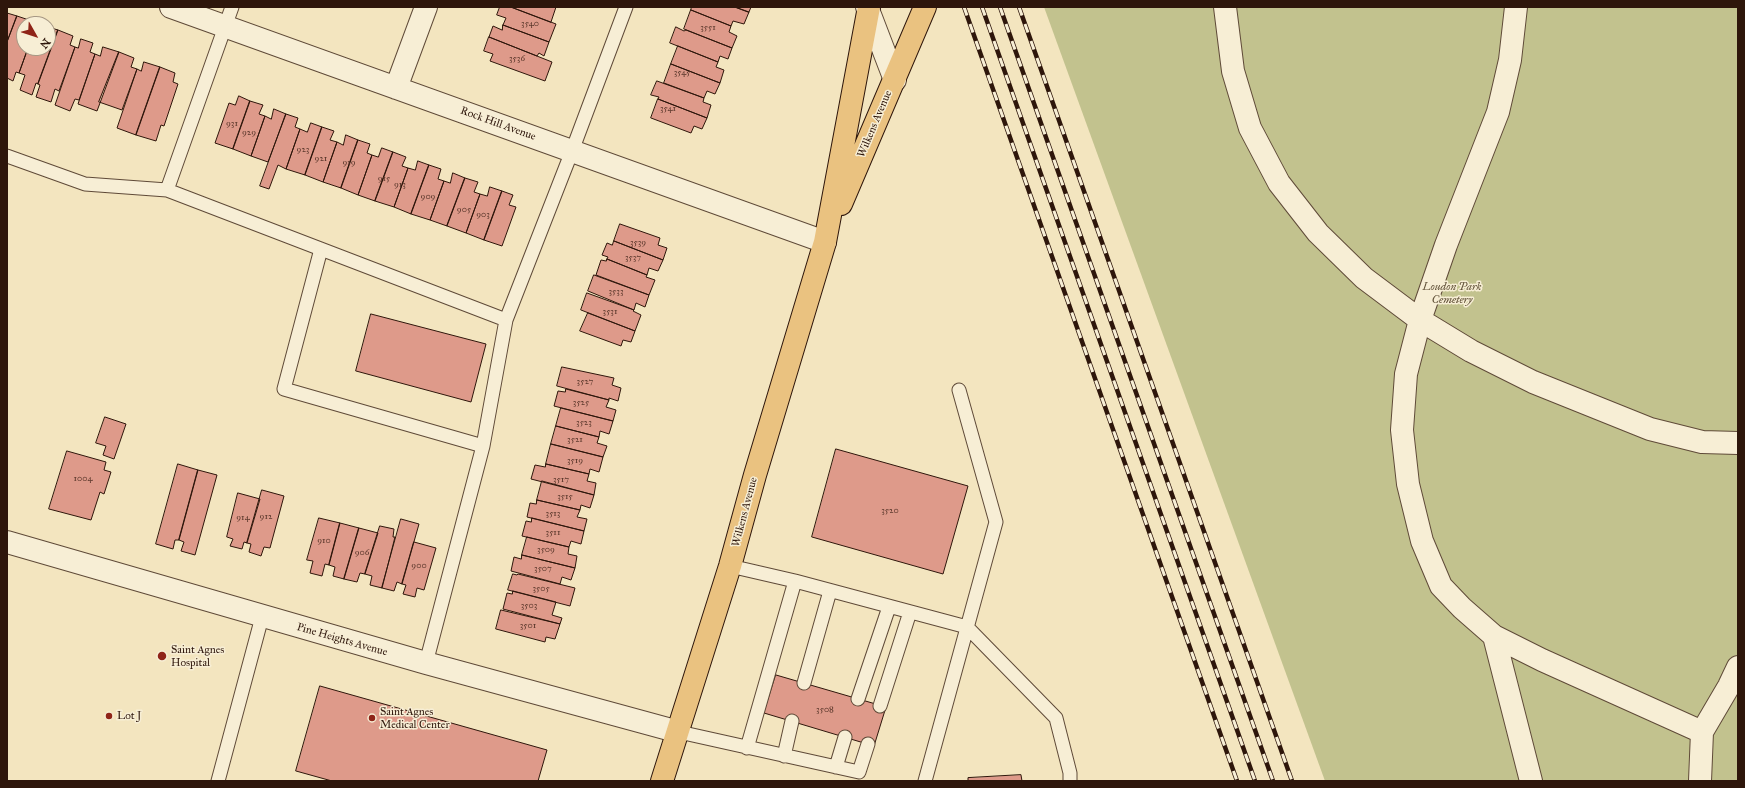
<!DOCTYPE html>
<style>
body{margin:0}
#map{position:relative;width:1745px;height:788px;overflow:hidden;background:#f3e5bf;font-family:"IM FELL Great Primer",serif}
canvas{display:block}
.frame{position:absolute;inset:0;border:8px solid #2e160b;pointer-events:none}
.north{position:absolute;left:16px;top:16px;width:40px;height:40px;box-sizing:border-box;background:#f7eed5;border:1px solid #a79884;border-radius:50%;rotate:129deg;font-size:11px;font-weight:700;line-height:16px;text-align:center;color:#2e160b}
.north::after{content:'';display:block;margin:auto;width:14px;height:18px;background:#8f2418;clip-path:polygon(50% 0,100% 100%,50% 72%,0 100%)}
</style>
<div id="map">
<canvas width="1745" height="788"></canvas>
<div class="frame"></div>
<div class="north">N</div>
</div>
<script>
const ctx = document.querySelector('canvas').getContext('2d');
ctx.lineJoin = 'round';
function fill(path, color) { ctx.fillStyle = color; ctx.fill(path, 'evenodd'); }
function strokePath(path, color, width, dash) { ctx.strokeStyle = color; ctx.lineWidth = width; ctx.lineCap = dash ? 'butt' : 'round'; ctx.setLineDash(dash || []); ctx.stroke(path); }
function label(font, color, halo, rows, align = 'center') {
  ctx.font = font + ' "IM FELL Great Primer",serif'; ctx.lineWidth = 3; ctx.setLineDash([]); ctx.textBaseline = 'middle'; ctx.strokeStyle = halo; ctx.fillStyle = color; for (const [text, x, y, turn = 0] of rows) {
    ctx.save(); ctx.translate(x, y); ctx.rotate((+turn || 0) * Math.PI / 180); ctx.textAlign = isNaN(turn) ? turn : align; if (halo) ctx.strokeText(text, 0, 0); ctx.fillText(text, 0, 0); ctx.restore();
  }
}
fill(new Path2D(`
 M1044,7H1738V781H1325Z`), '#c2c28e');
const building = new Path2D(`
 M500,7H511L556,24L549,42L503,25L506,18L497,15Z
 M511,7H556L551,22Z
 M692,7H735L749,12L744,24L733,21L731,26L691,10Z
 M735,7H751L749,12Z
 M691,10L731,26L729,32L737,36L732,48L684,29Z
 M7,13L17,16L7,42Z
 M17,16L32,21L31,24H24V48H28L19,73L16,72L13,81L7,78V42Z
 M503,25L549,42L544,56L539,53L537,56L489,37L493,26L502,30Z
 M48,27L58,30L38,84L36,83L32,95L20,90L25,75L19,73L28,48H48Z
 M676,27L684,31L686,30L732,48L728,59L720,56L718,62L670,43Z
 M58,30L73,36L70,45L75,47L59,91L55,89L51,102L36,97L40,85L38,84Z
 M489,37L552,62L545,81L490,61L493,54L484,51Z
 M81,39L93,43L90,52L95,54L79,100L75,99L70,111L55,105L75,47L78,48Z
 M678,46L718,62L716,67L724,70L720,83L671,64Z
 M103,47L119,52L97,111L78,104L95,54L100,56Z
 M119,52L134,58L131,67L137,69L122,110L99,102Z
 M144,62L160,67L136,135L117,128L137,69L141,71Z
 M671,64L720,83L715,94L707,91L704,98L664,83Z
 M160,67L175,73L173,82L178,84L164,126L161,125L156,141L136,135Z
 M657,81L704,98L703,102L711,105L707,118L658,99L659,97L651,95Z
 M239,96L250,101L233,149L215,143L229,103L235,105Z
 M658,99L707,118L702,129L694,126L691,133L651,118Z
 M250,101L263,105L259,114L265,116L251,156L233,149Z
 M274,109L286,114L268,162L251,156L265,116L271,119Z
 M286,114L298,118L295,127L300,129L286,169L278,165L269,189L260,186Z
 M311,123L322,127L305,175L286,169L300,129L307,132Z
 M322,127L334,131L330,140L337,142L323,182L305,175Z
 M346,135L358,140L341,188L323,182L337,142L343,145Z
 M358,140L370,144L367,153L372,155L358,195L341,188Z
 M382,148L393,152L375,201L358,195L372,155L378,157Z
 M393,152L406,157L402,166L408,168L394,207L375,201Z
 M418,161L429,165L411,214L394,207L408,168L415,170Z
 M429,165L441,169L438,179L444,181L430,220L411,214Z
 M453,173L465,178L447,226L430,220L444,181L450,183Z
 M465,178L478,182L474,192L480,194L466,233L447,226Z
 M490,187L502,191L484,240L466,233L480,194L487,196Z
 M502,191L513,195L509,205L516,207L502,246L484,240Z
 M620,224L660,238L658,245L667,248L663,260L614,241Z
 M614,241L663,260L658,271L649,268L647,275L607,259L608,257L602,255L607,243L612,245Z
 M607,259L647,275L646,277L655,280L649,295L596,275L601,260L606,261Z
 M594,275L649,295L645,307L636,303L634,310L588,291Z
 M587,293L634,310L633,311L641,315L635,331L581,310Z
 M588,313L635,331L631,342L623,340L621,346L580,331Z
 M371,314L486,344L471,402L356,371Z
 M562,367L614,378L612,385L621,388L618,401L609,398V400L557,386Z
 M566,389L609,400L606,407L616,410L613,421L554,406L558,391L565,392Z
 M561,408L613,421L609,434L600,431L599,437L556,426Z
 M105,417L126,424L114,459L103,455L106,446L96,443Z
 M556,426L599,437L597,443L607,446L603,457L551,444Z
 M551,444L603,457L599,472L590,469L589,474L546,464Z
 M836,449L968,486L943,574L812,537Z
 M67,451L106,462L104,470L111,472L104,494L100,492L91,520L49,509Z
 M178,464L198,470L179,540H175L173,549L156,544Z
 M546,464L589,474L587,481L596,483L594,495L531,479L535,465L545,467Z
 M198,470L217,475L195,555L181,551L184,542L179,540Z
 M542,481L594,495L590,508L581,505L580,510L537,500Z
 M262,490L284,496L270,548L264,547L261,556L249,552L251,544L247,543Z
 M238,493L260,499L247,543L244,542L242,549L230,546L233,539L227,537Z
 M537,500L580,510L577,517L587,519L584,531L527,517L530,503L536,504Z
 M319,518L340,523L329,565L325,564L322,576L310,573L313,561L307,560Z
 M532,518L584,531L581,544L571,541L569,547L522,536L526,521L531,522Z
 M401,519L419,524L402,584L397,582L394,591L382,588Z
 M340,523L359,528L344,579L333,576L335,567L329,565Z
 M380,526L394,529L393,537H395L382,588L370,585L372,576L365,574Z
 M359,528L378,533L365,574L360,573L357,582L344,579Z
 M527,537L569,547L568,554L577,556L575,568L522,555Z
 M414,542L436,548L424,590L417,588L415,597L403,594L406,585L402,584Z
 M522,555L575,568L571,580L562,577L560,584L511,571L514,557L521,559Z
 M513,574L517,575L518,574L575,588L570,606L508,590Z
 M513,591L556,602L552,615L562,618L560,624L503,609L507,593L512,594Z
 M501,610L560,624L555,639L546,637L545,642L496,629Z
 M776,675L886,707L874,746L764,713Z
 M320,686L547,750L538,781H332L296,771Z
 M1021,775L1022,781H968V778Z`);
fill(building, '#de9a8a');
strokePath(building, '#2e160b', 1);
const lane = new Path2D(`
 M7,156L85,184L167,190L506,320
 M167,190L232,7
 M321,249L284,389L483,446
 M730,566L795,581L967,627L1056,718L1070,773V781
 M426,663L483,446L506,320L572,151L626,7
 M804,683L830,591
 M858,699L889,607
 M880,706L910,612
 M679,732L859,772L868,744
 M747,748L795,581
 M784,756L792,721
 M836,767L845,737
 M218,781L262,617
 M925,781L996,522L959,390`);
const street = new Path2D(`
 M171,7L825,242
 M867,7L895,80
 M1225,7L1233,71L1250,128L1279,183L1318,233L1364,278L1420,320L1471,351L1533,382L1650,429L1702,442L1738,443
 M1516,7L1510,60L1498,112L1446,245L1420,320L1406,374L1402,430L1408,484L1422,541L1441,586L1462,608L1494,636L1542,660L1702,732
 M396,88L426,7
 M7,542L426,663L679,732
 M1494,636L1531,781
 M1700,781L1702,732L1729,686L1738,667`);
const primary = new Path2D(`
 M841,204L925,7
 M662,781L730,566L755,475L825,242L869,7`);
strokePath(lane, '#5f4a38', 15);
strokePath(street, '#5f4a38', 24);
strokePath(primary, '#2e160b', 24);
strokePath(lane, '#f7eed5', 13);
strokePath(street, '#f7eed5', 22);
strokePath(primary, '#eac280', 22);
const rail = new Path2D(`
 M964,7L1237,781
 M982,7L1255,781
 M1000,7L1273,781
 M1019,7L1292,781`);
strokePath(rail, '#2e160b', 4.5);
strokePath(rail, '#f7eed5', 3, [9]);
for (const [x, y, r, color] of [
 [162,656,5,"#8f2418"],
 [109,716,4,"#8f2418"],
 [372,718,4,"#8f2418"]
]) { const dot = new Path2D(); dot.arc(x, y, r, 0, 2 * Math.PI); ctx.fillStyle = color; ctx.fill(dot); strokePath(dot, '#f7eed5', 1.5); }
label('9px', '#5a372b', null, [
 ["3540",530,24],
 ["3551",708,28],
 ["3536",517,59],
 ["3545",682,73],
 ["3541",668,109],
 ["931",232,124],
 ["929",249,133],
 ["923",303,150],
 ["921",321,159],
 ["919",349,163],
 ["915",384,179],
 ["913",400,185],
 ["909",428,197],
 ["905",464,210],
 ["903",483,215],
 ["3539",638,243],
 ["3537",633,258],
 ["3533",616,292],
 ["3531",610,312],
 ["3527",585,382],
 ["3525",581,403],
 ["3523",584,423],
 ["3521",575,440],
 ["3519",575,461],
 ["1004",83,479],
 ["3517",561,480],
 ["3515",565,497],
 ["3520",890,511],
 ["3513",553,514],
 ["912",266,517],
 ["914",243,518],
 ["3511",553,533],
 ["910",324,541],
 ["3509",546,550],
 ["906",362,553],
 ["900",419,566],
 ["3507",543,569],
 ["3505",541,589],
 ["3503",529,606],
 ["3501",528,626],
 ["3508",825,710]
]);
label('11px', '#2e160b', '#f7eed5', [
 ["Rock Hill Avenue",498,124,20],
 ["Wilkens Avenue",875,124,-67],
 ["Wilkens Avenue",745,512,-75],
 ["Pine Heights Avenue",342,640,16]
]);
label('italic 11px', '#625239', '#f7eed5', [
 ["Loudon Park",1452,287],
 ["Cemetery",1452,300]
]);
label('11px', '#2e160b', '#f7eed5', [
 ["Saint Agnes",171,650],
 ["Hospital",171,663],
 ["Saint Agnes",380,712],
 ["Medical Center",380,725],
 ["Lot J",117,716]
], 'left');
</script>
